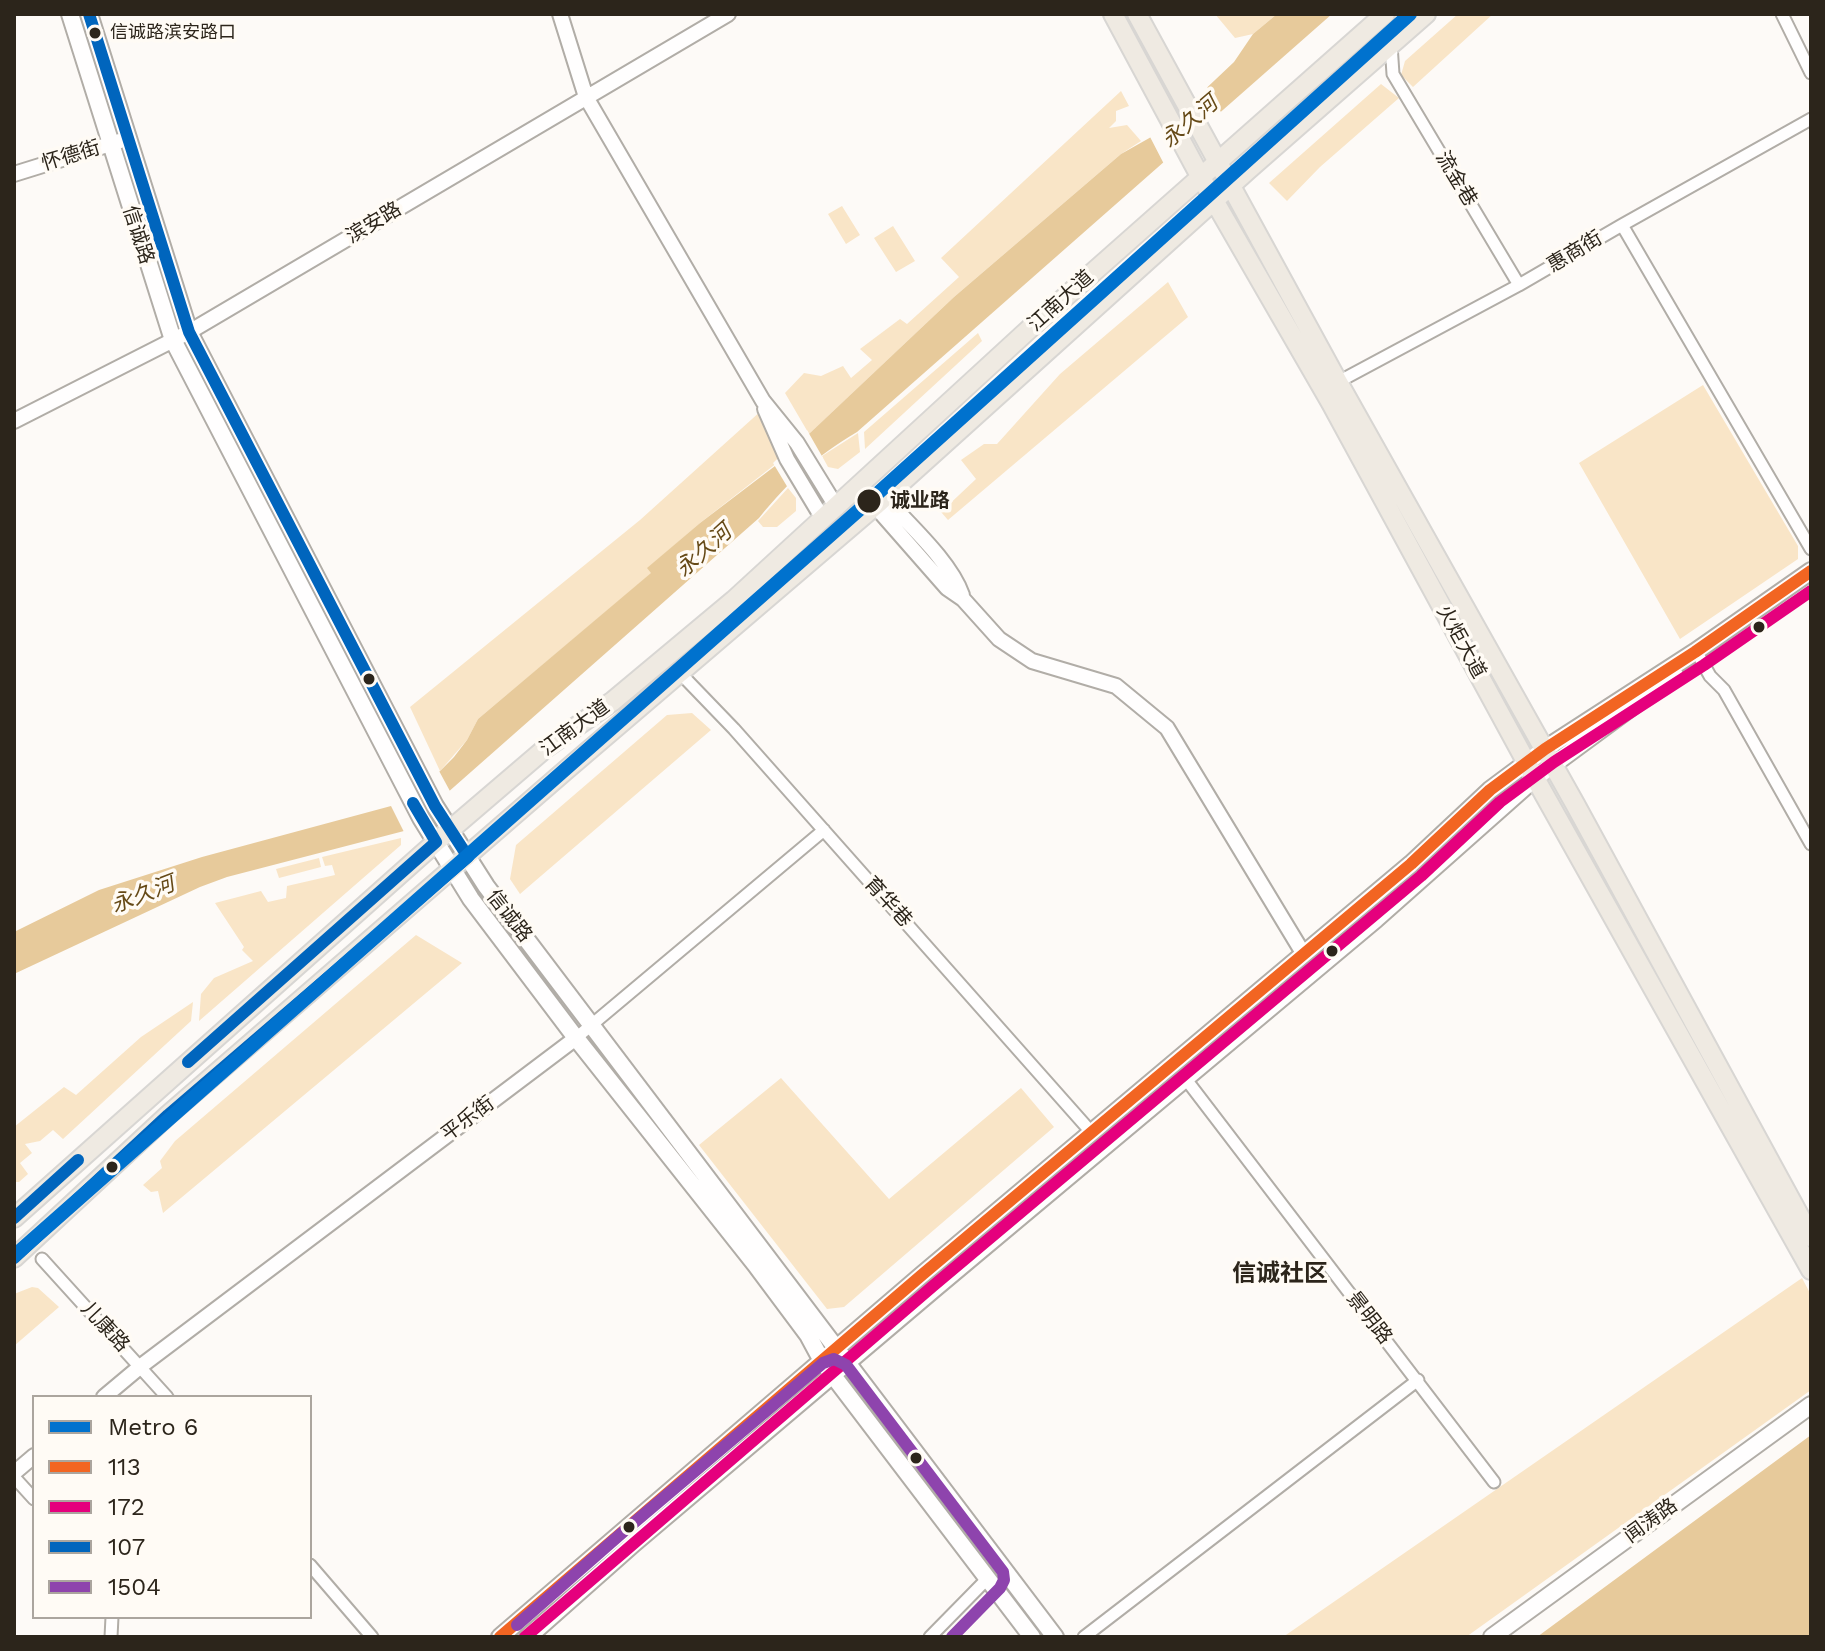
<!DOCTYPE html>
<meta charset="utf-8">
<style>
body{margin:0}
#map{position:relative;width:1825px;height:1651px;overflow:hidden;background:#fdfaf7;font-family:"Work Sans",sans-serif}
canvas{display:block}
.frame{position:absolute;inset:0;border:16px solid #2c251b;pointer-events:none}
.legend{position:absolute;left:32px;top:1395px;width:280px;height:224px;box-sizing:border-box;background:#fffbf5;border:2px solid #aba59e;margin:0;padding:10px 14px;list-style:none;font-size:24px;color:#2c251b}
.legend li{display:flex;align-items:center;gap:16px;height:40px}
.legend b{width:40px;border:2px solid #aba59e}
</style>
<div id="map">
<canvas width="1825" height="1651"></canvas>
<div class="frame"></div>
<ul class="legend">
<li><b style="height:10px;background:#0072ce"></b>Metro 6</li>
<li><b style="height:10px;background:#f26522"></b>113</li>
<li><b style="height:10px;background:#e5007d"></b>172</li>
<li><b style="height:10px;background:#0065bd"></b>107</li>
<li><b style="height:10px;background:#8e44ad"></b>1504</li>
</ul>
</div>
<script>
const ctx = document.querySelector('canvas').getContext('2d');
ctx.lineJoin = 'round';
function fill(path, color) { ctx.fillStyle = color; ctx.fill(path, 'evenodd'); }
function strokePath(path, color, width, dash) { ctx.strokeStyle = color; ctx.lineWidth = width; ctx.lineCap = dash ? 'butt' : 'round'; ctx.setLineDash(dash || []); ctx.stroke(path); }
function label(font, color, halo, rows, align = 'center') {
  ctx.font = font + ' "Work Sans","Noto Sans SC",sans-serif'; ctx.lineWidth = 7; ctx.setLineDash([]); ctx.textBaseline = 'middle'; ctx.strokeStyle = halo; ctx.fillStyle = color; for (const [text, x, y, turn = 0] of rows) {
    ctx.save(); ctx.translate(x, y); ctx.rotate((+turn || 0) * Math.PI / 180); ctx.textAlign = isNaN(turn) ? turn : align; if (halo) ctx.strokeText(text, 0, 0); ctx.fillText(text, 0, 0); ctx.restore();
  }
}
fill(new Path2D(`
 M1215,14H1277L1253,34L1235,38Z
 M1458,14H1493L1413,87L1401,75L1405,61Z
 M1381,84L1399,98L1320,167L1287,201L1269,183Z
 M1121,91L1129,106L1116,111V121L1109,128L1127,125L1141,141L1121,154L954,297L809,434L785,393L804,373L821,376L843,366L851,378L872,360L860,349L900,319L907,324L959,277L941,258Z
 M842,206L860,235L846,244L828,214Z
 M893,226L915,261L896,272L874,238Z
 M1168,282L1188,317L948,520L941,512L976,479L961,460L984,444H997L1060,374Z
 M978,333L982,341L865,449L864,432Z
 M1703,385L1798,546V559L1680,639L1579,463Z
 M762,410L782,459L700,523L648,568L652,573L478,719L467,740L440,771L410,707L640,520Z
 M858,433L860,452L838,469L828,467L822,456Z
 M788,488L796,498V511L777,527H763L758,521Z
 M692,713L711,730L520,894L510,879L516,845L667,715Z
 M401,838V845L199,1021L201,994L214,978L253,961L242,950L244,947L215,903L261,891L268,902L286,898L287,886L335,875L332,865L325,866L322,857Z
 M319,858L321,867L279,878L276,869Z
 M416,935L462,963L163,1213L158,1191L151,1192L143,1185L162,1168L160,1161L175,1141Z
 M193,1002L191,1021L63,1139L53,1130L40,1141L25,1144L32,1153L20,1163L28,1174L19,1182H14V1127L64,1087L76,1095L141,1037Z
 M781,1078L889,1199L1021,1088L1054,1127L844,1307L827,1309L699,1145Z
 M1802,1278L1811,1295V1390L1466,1637H1283Z
 M32,1287L38,1288L59,1307L14,1346V1294Z`), '#f9e5c7');
fill(new Path2D(`
 M1277,14H1332L857,432C814,458 790,480 759,518L404,831L227,877L200,887L14,974V932L99,890L202,857L391,806L440,771L454,757L467,740L478,719L651,573L647,568L700,523L775,466L954,297L1121,154L1160,132L1234,62L1253,34Z
 M1811,1435V1637H1537Z`), '#e7ca9b');
fill(new Path2D(`
 M1205,83L1222,114L1165,166L1148,133L1158,128Z
 M807,430L823,458L788,488L773,463Z
 M438,769L451,793L404,832L390,804Z`), '#fdfaf7');
const minor = new Path2D(`
 M1782,14L1811,73
 M1391,45L1393,74L1519,285
 M1622,225L1811,549
 M1338,382L1519,285L1622,225L1811,119
 M1700,658L1710,676L1724,690L1811,844
 M681,674L734,729L1092,1133
 M576,1038L824,830
 M1185,1078L1494,1482
 M42,1259L167,1397
 M14,1477L34,1499
 M310,1565L372,1637
 M111,1637L112,1617
 M930,1637L988,1578
 M1084,1637L1418,1380`);
const tertiary = new Path2D(`
 M560,14L586,97L763,401L797,443L837,508
 M14,174L120,141
 M765,409L787,459L823,519
 M14,421L189,332L728,14
 M885,498C909,525 950,561 962,595
 M875,506L947,588L963,599L999,639L1032,661L1116,686L1167,728L1303,953
 M104,1397L141,1366L576,1038
 M14,1473L34,1456`);
const secondary = new Path2D(`
 M70,14L173,340L421,818L471,899L576,1038L755,1264L808,1335L822,1361L1032,1637
 M89,14L189,332L435,806L486,886L1055,1637
 M500,1637L923,1274L1411,864L1490,790L1545,749L1695,652L1811,571
 M528,1637L633,1544L934,1289L1376,919L1535,778L1675,675
 M1492,1637L1811,1405`);
const primary = new Path2D(`
 M1113,14L1200,176L1331,403L1535,778L1811,1270
 M1137,14L1338,382L1575,804L1811,1237
 M14,1218L436,842L547,747L613,701L734,600L1038,321L1385,14
 M14,1258L168,1115L566,770L875,506L1249,169L1426,14`);
strokePath(minor, '#b1ada7', 15);
strokePath(tertiary, '#b1ada7', 18);
strokePath(secondary, '#b1ada7', 20);
strokePath(primary, '#d8d6d3', 22);
strokePath(minor, '#fffefe', 11);
strokePath(tertiary, '#fffefe', 14);
strokePath(secondary, '#fffefe', 16);
strokePath(primary, '#efeae2', 18);
strokePath(new Path2D(`
 M500,1637L923,1274L1411,864L1490,790L1545,749L1695,652L1811,571`), '#f26522', 12);
strokePath(new Path2D(`
 M525,1637L933,1286L1421,876L1500,802L1554,762L1704,665L1811,591`), '#e5007d', 12);
strokePath(new Path2D(`
 M188,1062L436,842L413,803
 M14,1218L78,1160
 M14,1258L168,1115L468,857L435,806L189,332L89,14`), '#0065bd', 12);
strokePath(new Path2D(`
 M517,1625L623,1532L823,1363L834,1359L846,1365L1003,1572L1004,1580L1000,1588L952,1637`), '#8e44ad', 12);
strokePath(new Path2D(`
 M14,1256L868,502L1410,14`), '#0072ce', 14);
for (const [x, y, r, color] of [
 [95,33,7,"#2c251b"],
 [869,501,13,"#2c251b"],
 [1759,627,7,"#2c251b"],
 [369,679,7,"#2c251b"],
 [1332,951,7,"#2c251b"],
 [112,1167,7,"#2c251b"],
 [916,1458,7,"#2c251b"],
 [629,1527,7,"#2c251b"]
]) { const dot = new Path2D(); dot.arc(x, y, r, 0, 2 * Math.PI); ctx.fillStyle = color; ctx.fill(dot); strokePath(dot, '#fffbf5', 3); }
label('18px', '#2c251b', '#fffbf5', [
 ["信诚路滨安路口",110,33]
], 'left');
label('20px', '#2c251b', '#fffbf5', [
 ["怀德街",71,156,-17],
 ["流金巷",1456,179,59],
 ["滨安路",374,223,-31],
 ["信诚路",138,235,72],
 ["惠商街",1575,252,-31],
 ["江南大道",1061,301,-42],
 ["火炬大道",1461,642,61],
 ["江南大道",575,728,-36],
 ["育华巷",888,902,48],
 ["信诚路",509,916,52],
 ["平乐街",468,1119,-37],
 ["景明路",1369,1318,52],
 ["儿康路",105,1327,47],
 ["闻涛路",1651,1521,-36]
]);
label('bold 20px', '#2c251b', '#fffbf5', [
 ["诚业路",890,501]
], 'left');
label('italic 22px', '#664a17', '#fffbf5', [
 ["永久河",1190,122,-41],
 ["永久河",704,551,-42],
 ["永久河",143,895,-21]
]);
label('bold 24px', '#2c251b', '#fffbf5', [
 ["信诚社区",1280,1274]
]);
</script>
